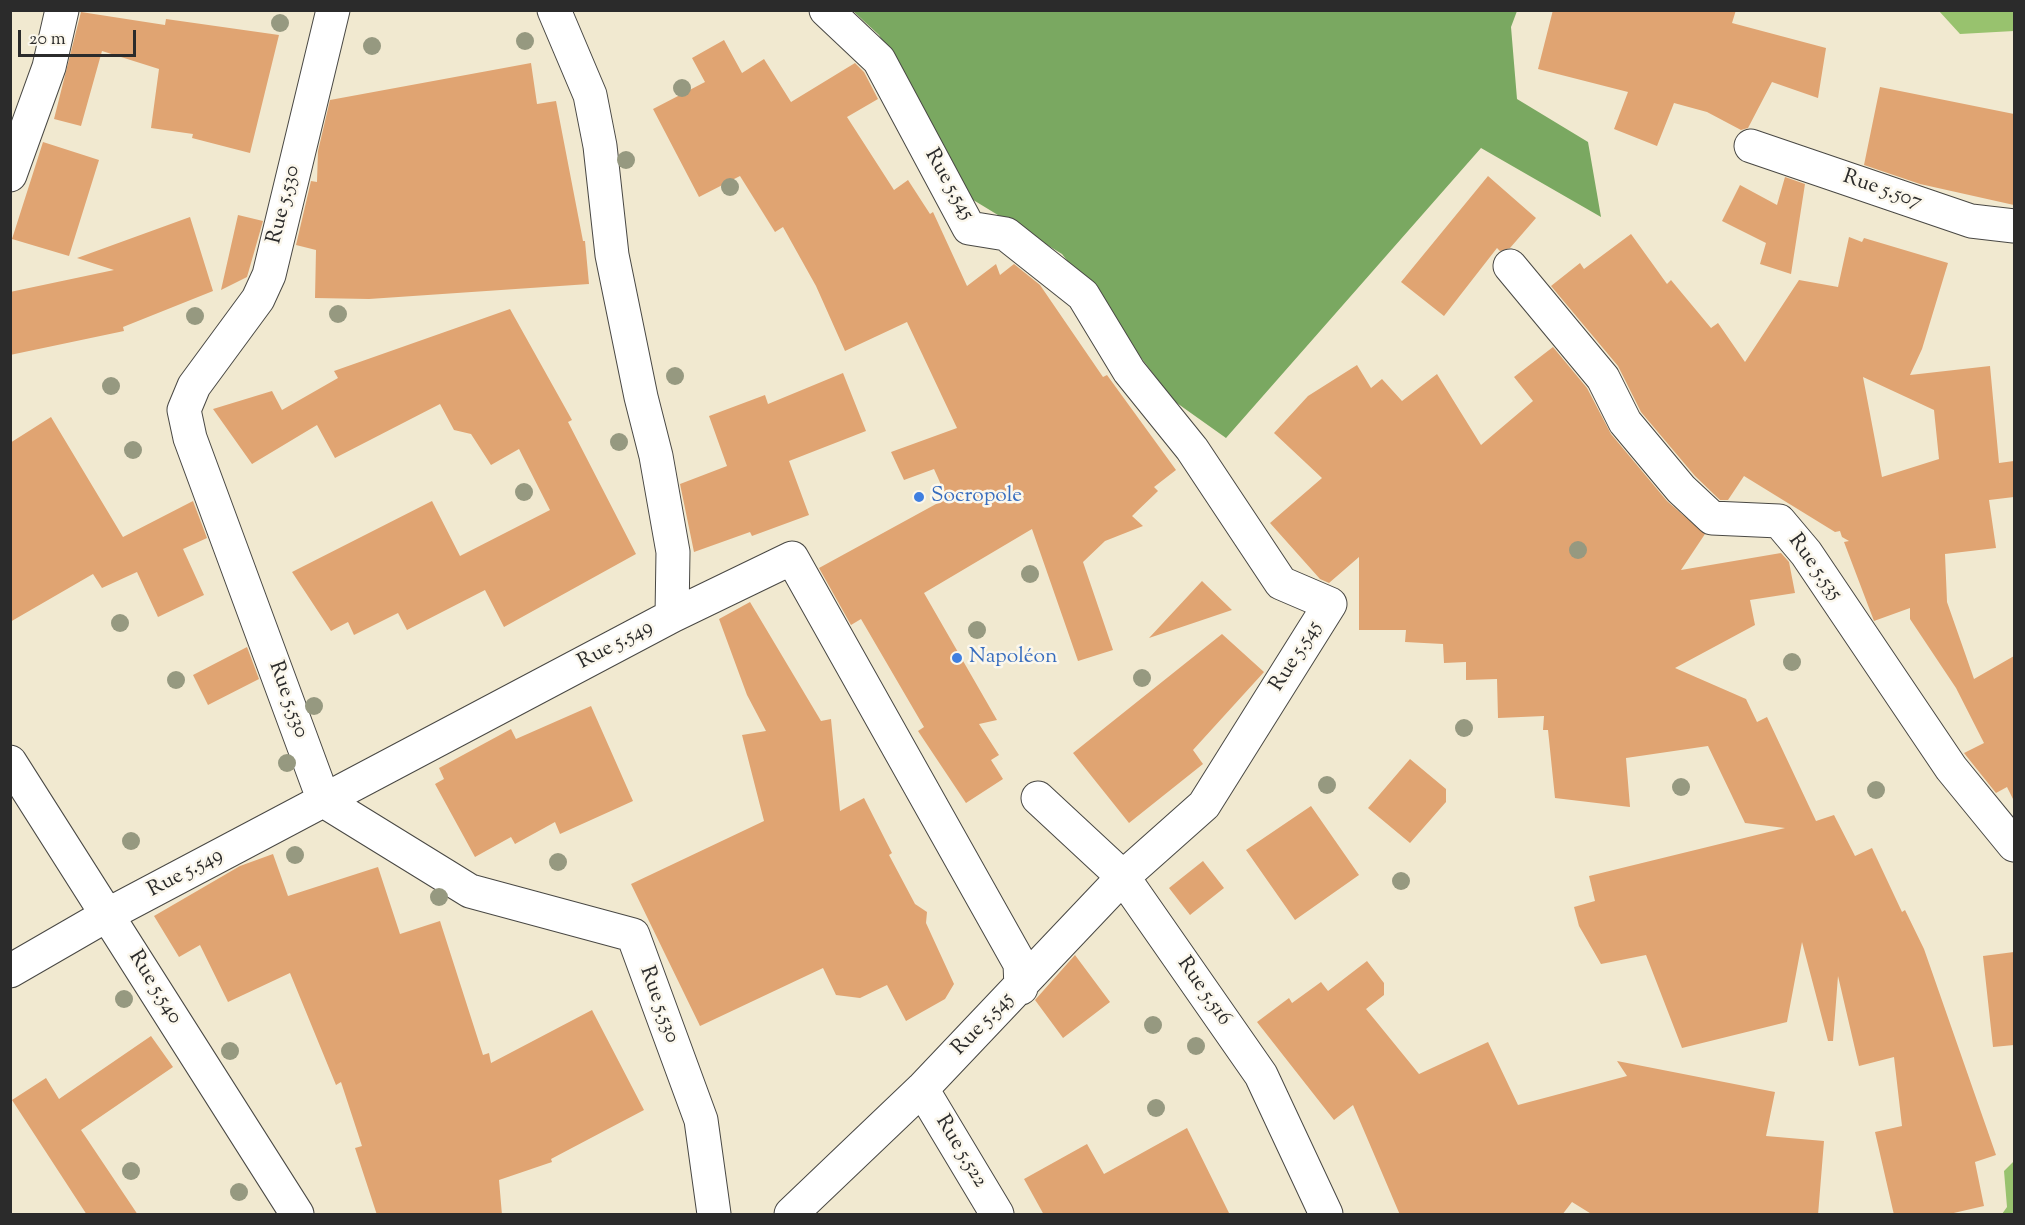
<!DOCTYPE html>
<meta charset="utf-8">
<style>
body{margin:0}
#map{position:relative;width:2025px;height:1225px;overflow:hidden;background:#f1e9d0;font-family:"Sorts Mill Goudy",serif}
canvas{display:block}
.frame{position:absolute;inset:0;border:12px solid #2b2b2b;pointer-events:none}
.scale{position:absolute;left:18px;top:30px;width:118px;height:27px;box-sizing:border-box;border:3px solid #2b2b2b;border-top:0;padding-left:8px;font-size:18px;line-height:21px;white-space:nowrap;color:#2b2b2b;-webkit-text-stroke:4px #fbf7ec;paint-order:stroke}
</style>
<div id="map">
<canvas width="2025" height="1225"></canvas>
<div class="frame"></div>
<div class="scale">20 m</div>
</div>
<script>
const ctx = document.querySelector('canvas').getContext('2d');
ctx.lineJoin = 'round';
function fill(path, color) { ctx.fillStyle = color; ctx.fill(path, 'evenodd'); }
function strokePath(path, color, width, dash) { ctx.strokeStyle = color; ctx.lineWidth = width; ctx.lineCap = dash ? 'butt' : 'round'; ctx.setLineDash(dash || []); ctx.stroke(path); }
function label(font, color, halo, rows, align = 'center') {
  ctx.font = font + ' "Sorts Mill Goudy",serif'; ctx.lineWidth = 5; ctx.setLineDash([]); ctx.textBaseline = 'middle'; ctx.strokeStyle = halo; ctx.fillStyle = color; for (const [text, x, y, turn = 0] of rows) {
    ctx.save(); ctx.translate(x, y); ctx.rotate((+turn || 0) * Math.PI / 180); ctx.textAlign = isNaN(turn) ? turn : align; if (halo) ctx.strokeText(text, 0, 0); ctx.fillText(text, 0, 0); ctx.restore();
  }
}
fill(new Path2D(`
 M1939,11H2014V31L1960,34Z
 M2014,1161V1214H2002L2007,1207L2004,1171Z`), '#98c26e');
fill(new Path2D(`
 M853,11H1517L1511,27L1517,99L1588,142L1601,217L1481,148L1226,438L1174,401L1062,254L970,198L879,35Z`), '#7aa861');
fill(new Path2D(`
 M1553,10H1736L1732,23L1826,48L1818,98L1772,82L1748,128L1741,130L1707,112L1674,103L1657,146L1614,129L1628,92L1538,69Z
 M81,12L165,25L166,19L279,35L250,153L192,138L193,134L151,128L159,69L102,51L81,126L54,119Z
 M724,40L742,73L764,59L791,102L855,63L864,72L878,99L847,117L894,190L908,180L930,214L933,212L967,286L996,264L1000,275L1014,264L1040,285L1103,377L1107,375L1176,470L1154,487L1158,491L1132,516L1143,526L1105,541L1083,562L1113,650L1078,661L1032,529L924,593L997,720L979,724L999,755L991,760L1003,779L966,803L918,731L924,727L861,619L851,625L819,568L947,498L934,469L904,480L891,452L957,428L907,322L845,351L816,286L783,227L775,232L740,176L699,197L653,109L705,82L692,58Z
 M531,63L537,104L556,101L583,241H585L589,284L369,299L315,298L316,250L296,245L311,181L317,182L318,151L330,100Z
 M1880,87L2014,114V205L1920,184L1864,165Z
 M43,142L99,160L69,256L12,239Z
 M1488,176L1536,218L1510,248L1500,251L1497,248L1444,316L1401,282Z
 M1785,177L1805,184L1791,274L1760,264L1766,243L1722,221L1740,185L1777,205Z
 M238,215L263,221L247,277L221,290Z
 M190,217L213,291L123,327L124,331L10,355V292L114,270L77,258Z
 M1631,234L1667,284L1671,280L1711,328L1718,323L1745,362L1799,280L1838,287L1849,237L1862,242L1864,238L1948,263L1922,349L1910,375L1990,366L1999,463L2014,461V497L1989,500L1996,548L1945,554L1947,602L1974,679L2014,656V801L2007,787L1996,793L1964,753L1984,743L1956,688L1910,619V608L1874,621L1844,542L1849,541L1842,537L1840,531L1835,532L1744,476L1728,500H1720L1695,476L1641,412L1618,366L1551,286L1580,263L1584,269ZM1863,377L1934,410L1939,459L1882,477Z
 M510,309L572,420L568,422L636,554L504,627L485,590L407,630L398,613L354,635L348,622L331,631L292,572L432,501L460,556L550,510L519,449L491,465L471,434L454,430L440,404L335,458L317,425L252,464L213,409L272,391L282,410L338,378L334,371Z
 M1553,347L1587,388L1611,434L1667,501L1705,534L1681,570L1781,553L1789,562L1795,593L1750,600L1755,625L1675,668L1746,699L1757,722L1767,717L1816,821L1834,815L1855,856L1872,848L1902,912L1905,910L1924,949L1996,1155L1975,1162L1984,1206L1945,1215H1894L1875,1132L1902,1126L1894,1057L1859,1066L1838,976L1833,1041H1828L1802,942L1787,1022L1682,1048L1646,955L1601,964L1579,926L1574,907L1595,901L1589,876L1785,828L1745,823L1708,746L1626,758L1630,807L1555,798L1548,730H1543L1544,716L1498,718L1497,679L1466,680V662L1444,663L1443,644L1405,642L1406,630H1359V557L1329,583L1320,579L1270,523L1322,478L1274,433L1308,396L1357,365L1371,388L1382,379L1402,401L1437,374L1481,445L1533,401L1514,377Z
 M843,373L866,431L789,461L809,515L752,536L750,532L694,552L680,484L727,466L709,416L765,395L768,404Z
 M51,417L123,537L193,501L207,538L183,549L204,595L158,617L137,572L102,588L93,574L10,622V443Z
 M1202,581L1232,610L1149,638Z
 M750,602L821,721L831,719L840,811L864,798L892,853L889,855L915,904L927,912L926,923L954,984L945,999L906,1021L887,985L860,998L836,995L823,968L700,1026L631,884L764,821L742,735L766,731L747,695L719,619Z
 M1222,634L1264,672L1193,750L1203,764L1129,823L1073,753Z
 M247,647L259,679L208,705L193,675Z
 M591,706L633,801L560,834L555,822L515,844L511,837L475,857L435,784L444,779L439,768L511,729L516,739Z
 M1410,759L1446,789V802L1410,843L1368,808Z
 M1311,806L1359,875L1295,920L1246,850Z
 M273,854L288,896L378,867L400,934L440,921L483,1055L489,1053L491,1063L592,1010L644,1110L551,1159L552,1162L499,1180L502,1215H377L355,1148L362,1146L341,1082L336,1085L290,973L228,1002L200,945L179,957L154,916L240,866Z
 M1203,861L1224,888L1190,915L1169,888Z
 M2014,952V1045L1993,1047L1983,956Z
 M1075,955L1110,1002L1063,1038L1035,1000Z
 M1367,961L1384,983V995L1366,1009L1419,1074L1488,1042L1518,1105L1627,1076L1617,1061L1775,1092L1766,1136L1824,1141L1818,1215H1593L1572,1202L1562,1215H1400L1353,1105L1334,1120L1257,1022L1289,998L1292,1003L1321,982L1328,991Z
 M151,1036L173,1067L81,1130L138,1215H87L12,1100L46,1078L59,1099Z
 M1187,1128L1230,1215H1044L1024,1179L1087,1144L1104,1174Z`), '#e0a472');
const minor = new Path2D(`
 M333,10L269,275L258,299L194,386L184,410L190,438L324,801L470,891L633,935L701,1120L714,1214
 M554,10L590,95L600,146L612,255L641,397L656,456L673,552L672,616
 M1751,146L1971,221L2014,226
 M10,175L49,67L62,10
 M1510,266L1603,378L1625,422L1681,489L1712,518L1779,521L1806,553L1951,768L2014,845
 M10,762L297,1214
 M1038,798L1123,877L1261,1075L1326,1214
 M10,971L107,915L672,616L792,558L1020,964L1021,988
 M922,1089L997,1214
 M791,1214L922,1089L1123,877L1204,805L1330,604L1281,583L1192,449L1129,371L1083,295L1006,234L969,228L879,60L826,10`);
strokePath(minor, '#494844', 35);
strokePath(minor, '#fff', 33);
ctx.fillStyle = '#969980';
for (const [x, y] of [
 [280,23],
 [525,41],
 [372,46],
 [682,88],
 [626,160],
 [730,187],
 [338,314],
 [195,316],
 [675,376],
 [111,386],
 [619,442],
 [133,450],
 [524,492],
 [1578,550],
 [1030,574],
 [120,623],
 [977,630],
 [1792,662],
 [1142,678],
 [176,680],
 [314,706],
 [1464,728],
 [287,763],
 [1327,785],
 [1681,787],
 [1876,790],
 [131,841],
 [295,855],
 [558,862],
 [1401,881],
 [439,897],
 [124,999],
 [1153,1025],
 [1196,1046],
 [230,1051],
 [1156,1108],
 [131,1171],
 [239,1192]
]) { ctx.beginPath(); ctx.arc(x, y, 9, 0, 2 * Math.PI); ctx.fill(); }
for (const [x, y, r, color] of [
 [919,497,6,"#3f7fe0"],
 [957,658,6,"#3f7fe0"]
]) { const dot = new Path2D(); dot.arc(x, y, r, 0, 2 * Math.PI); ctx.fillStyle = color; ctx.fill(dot); strokePath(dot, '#fbf7ec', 2); }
label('21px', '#2b2b2b', '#fbf7ec', [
 ["Rue 5.545",948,185,60],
 ["Rue 5.507",1882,191,19],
 ["Rue 5.530",285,205,-76],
 ["Rue 5.535",1814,568,54],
 ["Rue 5.549",616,646,-28],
 ["Rue 5.545",1297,657,-58],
 ["Rue 5.530",287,700,70],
 ["Rue 5.549",186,874,-28],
 ["Rue 5.540",154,988,58],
 ["Rue 5.516",1203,992,55],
 ["Rue 5.530",658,1005,70],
 ["Rue 5.545",984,1025,-46],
 ["Rue 5.522",960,1152,59]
]);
label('21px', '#366cbe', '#fbf7ec', [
 ["Socropole",931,497],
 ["Napoléon",969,658]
], 'left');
</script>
